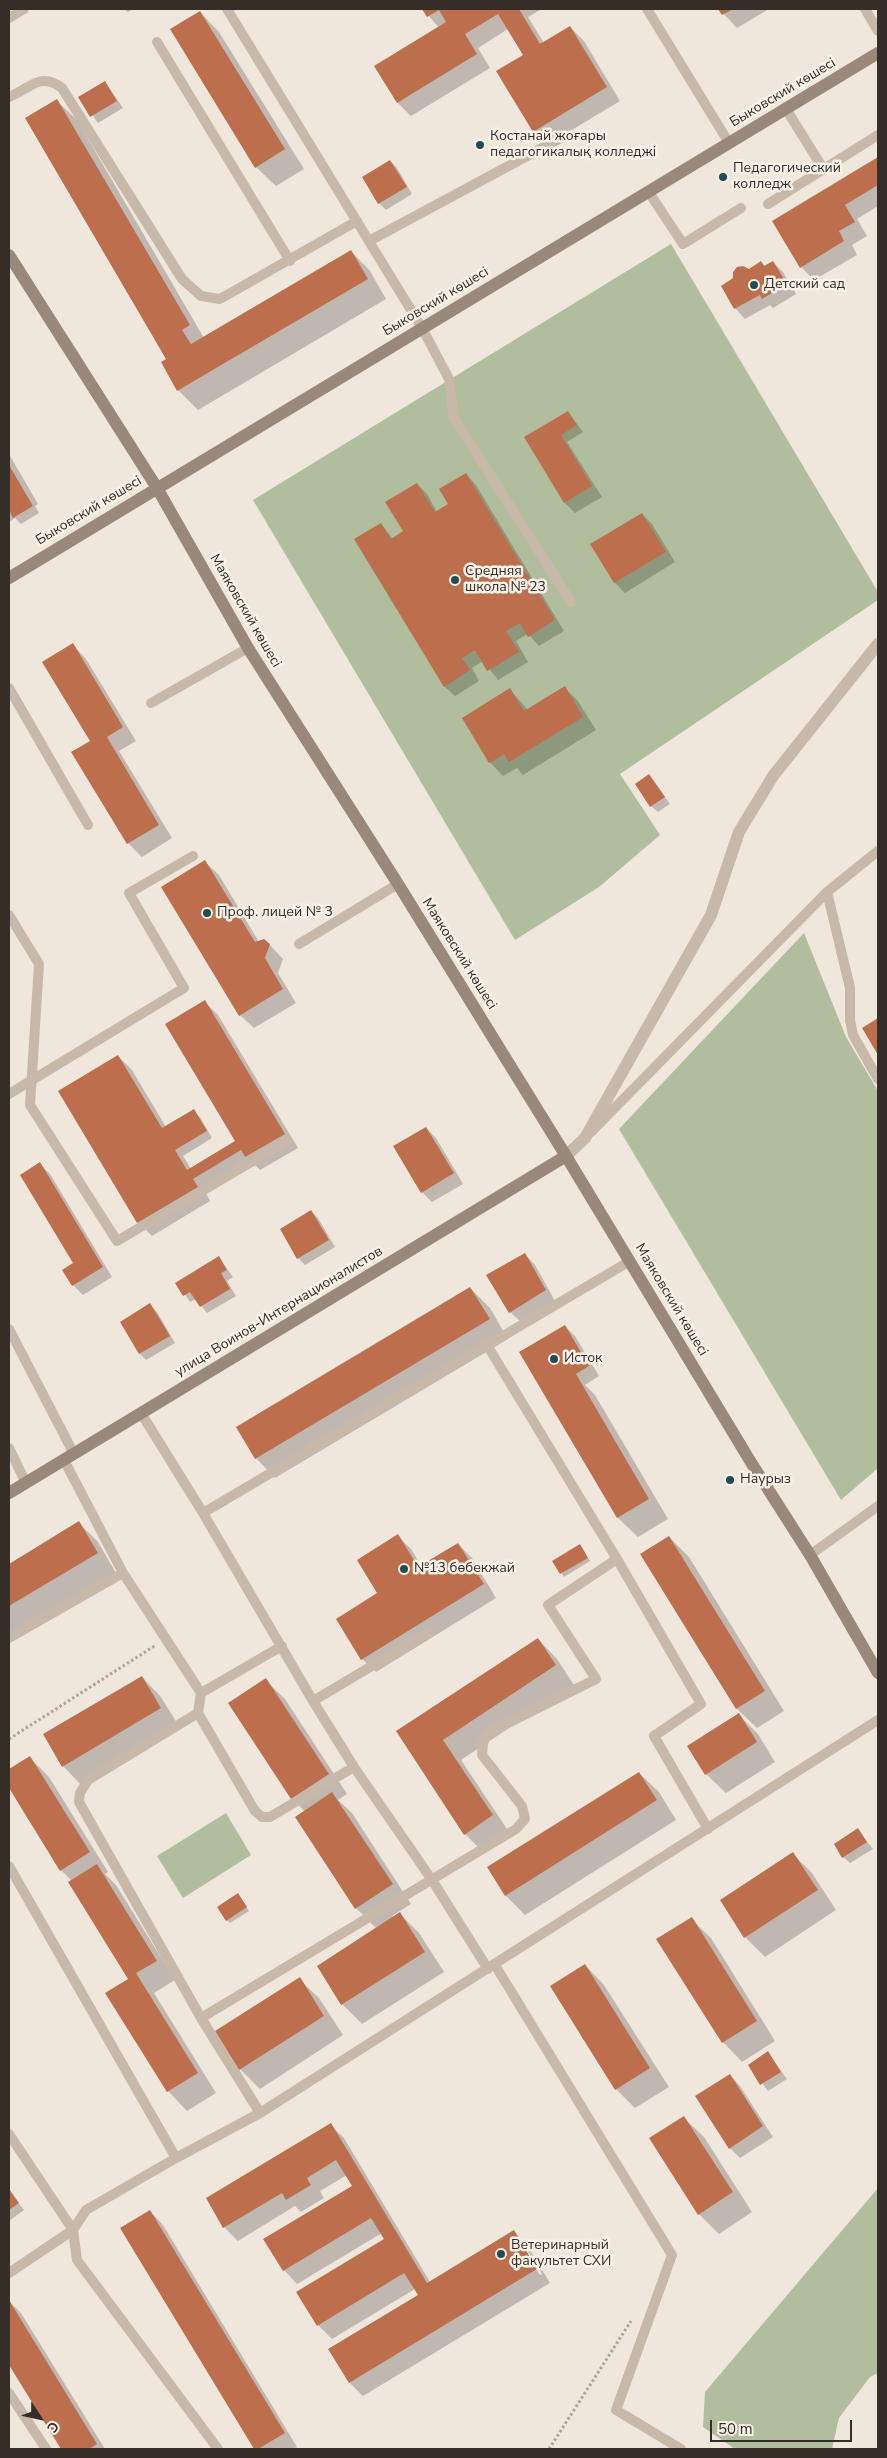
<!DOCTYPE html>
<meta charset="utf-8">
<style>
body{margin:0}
#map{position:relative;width:887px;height:2458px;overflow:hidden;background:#f0e7dc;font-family:"Nunito Sans",sans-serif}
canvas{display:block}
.frame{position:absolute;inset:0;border:10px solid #352d28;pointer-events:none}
.north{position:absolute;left:15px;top:2393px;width:50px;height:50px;-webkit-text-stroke:4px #f8f1e8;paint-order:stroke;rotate:125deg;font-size:14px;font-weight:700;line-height:20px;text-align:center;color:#352d28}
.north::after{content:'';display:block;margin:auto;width:18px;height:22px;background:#352d28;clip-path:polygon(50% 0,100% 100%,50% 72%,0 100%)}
.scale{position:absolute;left:710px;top:2420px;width:142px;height:22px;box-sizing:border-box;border:2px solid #352d28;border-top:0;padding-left:6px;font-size:15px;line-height:18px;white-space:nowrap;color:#352d28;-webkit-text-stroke:4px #f8f1e8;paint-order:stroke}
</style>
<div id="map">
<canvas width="887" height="2458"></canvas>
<div class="frame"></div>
<div class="north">С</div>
<div class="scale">50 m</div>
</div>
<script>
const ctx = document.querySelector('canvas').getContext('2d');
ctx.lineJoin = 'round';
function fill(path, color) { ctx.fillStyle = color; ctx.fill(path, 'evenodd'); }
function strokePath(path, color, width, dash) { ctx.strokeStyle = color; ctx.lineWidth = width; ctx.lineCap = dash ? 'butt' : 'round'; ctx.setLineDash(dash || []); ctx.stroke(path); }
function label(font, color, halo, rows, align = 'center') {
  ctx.font = font + ' "Nunito Sans",sans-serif'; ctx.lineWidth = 5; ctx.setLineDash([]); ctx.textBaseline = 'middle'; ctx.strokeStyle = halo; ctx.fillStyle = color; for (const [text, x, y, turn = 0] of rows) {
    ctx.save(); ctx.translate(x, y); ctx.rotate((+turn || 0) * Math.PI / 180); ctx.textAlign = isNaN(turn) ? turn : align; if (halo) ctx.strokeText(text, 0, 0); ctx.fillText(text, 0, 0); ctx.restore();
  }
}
fill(new Path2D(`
 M671,244L878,592V600L620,774L660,835L599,887L515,940L253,500Z
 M804,933L846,1037L878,1091V1468L841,1500L619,1129Z
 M226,1813L251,1855L183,1898L157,1856Z
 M878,2188V2373L870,2377L839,2418L832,2449H735L703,2427L705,2392Z`), '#b1be9d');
fill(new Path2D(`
 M124,9H133L128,12Z
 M423,9H542L528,17L544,43L570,27L584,41L620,101L547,145L534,132L524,55L508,29L478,48L490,68L411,116L398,103L376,66L439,28Z
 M719,9H769L737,28Z
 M200,12L219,32L304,169L276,186L256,167Z
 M105,82L123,108L98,123L80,97Z
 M57,101L77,120L204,338L351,251L370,271L386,299L198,410L178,390L162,363L168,360Z
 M878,159V206L857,219L867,236L852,245L857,255L814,280L801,267L773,221Z
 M390,161L397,168L412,194L386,210L379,203Z
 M761,262L766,267L773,262L783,272L796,294L773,308L770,305L745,319L735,308L723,286Z
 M568,412L583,432L567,442L602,497L575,513L565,503L526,438Z
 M9,454L38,504L35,506L39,513L21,524L15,518L9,522Z
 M466,474L476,485L564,631L539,646L528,634L516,641L528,662L498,680L483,661L472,668L479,681L455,696L444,686L381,524L393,539L405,532L417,484L427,494L437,512L450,504Z
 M642,514L652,524L675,562L625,593L615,583L592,544Z
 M73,645L86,659L136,741L119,751L172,838L142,857L128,843L91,742Z
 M565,688L578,701L596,730L523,775L517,768L503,776L490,762L463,718L510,690L528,710Z
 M649,776L670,804L658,812L651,806Z
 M205,862L219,875L259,942L270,945L283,959L278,973L296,1003L254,1028L240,1015Z
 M204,1001L218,1015L298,1148L260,1170L254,1164L206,1193L210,1201L152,1236L138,1222L118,1056L132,1070L166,1127L193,1111L200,1117L212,1138L183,1156L191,1169L237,1141Z
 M426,1128L436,1138L463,1184L432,1202L422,1192Z
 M40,1164L50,1174L112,1277L83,1295L73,1285L75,1264Z
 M311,1211L318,1218L335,1247L305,1265L298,1258Z
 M525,1254L535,1265L555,1301L521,1322L510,1312Z
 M219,1258L233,1277L227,1281L236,1296L207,1313L196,1299L190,1302L177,1283Z
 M470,1288L490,1308L508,1339L275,1478L256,1458Z
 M150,1305L157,1312L175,1343L146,1360L140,1354Z
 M565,1326L575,1336L599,1376L585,1385L595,1395L668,1519L638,1537L618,1518L521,1352Z
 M79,1523L98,1542L116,1573L9,1637V1565Z
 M398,1536L411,1549L422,1567L458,1544L472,1558L496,1598L376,1672L362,1659L379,1593Z
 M669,1537L689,1557L784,1711L757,1728L737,1709L642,1554Z
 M580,1545L590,1561L564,1577L554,1561Z
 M538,1639L557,1659L574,1685L461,1760L511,1835L484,1853L465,1834L398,1732Z
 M142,1677L161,1697L180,1728L82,1786L63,1766Z
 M265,1680L285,1699L347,1794L338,1800L352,1813L411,1904L392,1916L394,1918L400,1914L419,1933L444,1972L362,2024L342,2004L318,1966L377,1929L356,1908L305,1812L292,1798Z
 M738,1714L758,1734L775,1762L726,1793L706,1774Z
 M30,1758L49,1777L108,1872L105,1874L116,1885L175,1980L154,1993L216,2093L187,2111L168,2091L130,1979L72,1881L61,1870L9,1785V1771Z
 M639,1773L659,1792L676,1820L525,1915L506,1896L488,1868Z
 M858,1830L873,1849L850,1863L843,1857Z
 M793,1854L812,1873L836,1910L765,1957L745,1937Z
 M241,1898L249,1911L230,1923L227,1920Z
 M691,1919L711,1938L775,2041L742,2062L723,2042Z
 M585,1965L604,1985L669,2087L635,2108L616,2089Z
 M299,1979L319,1998L343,2035L260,2089L240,2069L216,2032Z
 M768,2053L787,2079L768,2091L749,2065Z
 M730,2075L740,2086L773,2137L740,2158L730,2148Z
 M684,2118L704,2137L752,2212L719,2234L699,2214Z
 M330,2125L344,2138L430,2282L514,2232L527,2245L550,2283L363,2396L350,2383L419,2296L415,2289L332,2339L318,2325L298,2292L386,2240L382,2233L297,2284L284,2270L265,2239L354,2186L347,2175L320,2191L324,2198L301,2212L295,2206L238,2241L224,2227L207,2199ZM522,2246H525L542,2274L540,2275Z
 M10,2192L24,2210L9,2221V2193Z
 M150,2211L163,2225L297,2447L293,2449H255L122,2228Z
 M9,2301L21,2313L105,2449H62L9,2362Z`), '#0003');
fill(new Path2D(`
 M422,9H519L540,44L570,26L607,87L533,132L496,71L523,55L498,14L465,34L477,54L397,103L374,66L446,22L439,10L427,17Z
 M718,9H733L722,15Z
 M200,11L285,149L255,168L170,29Z
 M105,81L117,101L90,117L78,97Z
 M57,99L190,325L182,330L191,344L351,250L368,279L177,391L161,362L166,359L25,118Z
 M878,157V185L845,205L855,222L839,231L844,241L800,268L772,221Z
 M390,160L407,187L378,204L362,177Z
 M761,261L764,266L773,261L787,284L762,299L760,295L734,309L721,286L733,278V272L737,267L743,266L749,269Z
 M568,411L577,425L561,435L592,486L564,503L524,437Z
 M9,465L33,506L13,518L9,510Z
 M466,473L555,620L528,637L520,623L506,631L519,652L487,671L475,650L462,658L470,670L444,687L354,539L381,523L391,539L403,531L385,502L417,483L435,512L448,504L439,489Z
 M642,513L666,552L614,583L590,544Z
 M73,643L123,727L107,737L159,825L127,844L71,752L90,741L42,662Z
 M565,686L583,717L509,762L504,754L489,763L462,718L510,688L524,711Z
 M649,774L665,797L650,807L635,784Z
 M205,860L255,942L264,939L270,944L265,958L283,989L239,1016L161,887Z
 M205,1000L285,1134L245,1157L241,1150L193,1179L198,1187L137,1223L58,1091L118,1055L162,1128L194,1109L207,1131L175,1150L187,1170L235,1141L165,1024Z
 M878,1018V1055L862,1028Z
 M426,1127L454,1173L421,1193L393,1146Z
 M40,1162L103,1267L72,1286L62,1270L73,1263L20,1175Z
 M311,1210L329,1240L297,1259L280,1229Z
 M525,1253L546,1290L509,1313L486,1275Z
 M219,1256L227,1270L221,1273L230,1289L200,1307L190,1292L183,1296L175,1283Z
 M470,1287L490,1319L255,1459L236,1427Z
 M150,1303L170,1336L139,1354L120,1322Z
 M565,1325L589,1366L576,1374L649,1499L617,1518L519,1352Z
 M79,1521L98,1553L9,1606V1564Z
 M398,1534L418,1567L458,1543L484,1584L361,1660L336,1619L377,1593L357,1560Z
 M669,1536L765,1691L736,1709L640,1554Z
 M580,1544L588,1558L560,1574L552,1561Z
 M538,1638L556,1665L443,1740L493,1815L464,1835L396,1731Z
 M142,1676L161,1708L62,1767L43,1734Z
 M266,1678L329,1774L291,1799L228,1703Z
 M739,1713L757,1742L705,1775L687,1746Z
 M30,1756L90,1852L60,1871L9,1788V1769Z
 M639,1772L657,1800L505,1896L487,1867Z
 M332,1792L393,1884L355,1909L295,1817Z
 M858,1828L867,1842L842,1858L834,1844Z
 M793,1852L818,1890L744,1938L720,1900Z
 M97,1864L157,1961L136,1973L198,2073L167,2092L105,1993L128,1979L68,1882Z
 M238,1893L247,1907L226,1921L217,1907Z
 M400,1912L425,1952L341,2005L317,1966Z
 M692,1917L757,2021L722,2043L656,1939Z
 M585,1964L650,2068L615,2090L550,1986Z
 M300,1977L324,2016L239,2070L215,2031Z
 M768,2051L781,2072L760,2085L748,2065Z
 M730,2074L763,2126L729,2149L695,2096Z
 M684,2116L733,2192L698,2215L649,2138Z
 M331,2123L427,2283L514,2230L537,2269L349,2383L328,2349L418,2295L404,2273L317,2326L296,2292L384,2239L371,2218L283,2271L263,2239L352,2186L336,2160L307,2178L311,2185L286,2200L282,2193L223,2228L206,2198Z
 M9,2189L19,2203L9,2210Z
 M150,2210L285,2433L258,2449H254L120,2228Z
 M9,2300L97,2444L89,2449H61L9,2365Z`), '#bc6e4d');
strokePath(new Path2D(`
 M9,1739L156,1645
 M549,2449L631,2321`), '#b3a293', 3, [2.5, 2.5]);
strokePath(new Path2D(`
 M227,9L422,328L449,379L454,418L571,602
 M647,9L729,143
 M865,9L878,31
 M9,18L24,9
 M157,42L290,261
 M9,97C30,89 40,71 62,88L182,279L201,296L220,299L357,221
 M786,109L824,170
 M648,191L683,244L741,208
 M768,204L878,135
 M369,241L568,134
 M9,688L88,825
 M151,703L248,648
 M827,892L850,988V1020L853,1035L878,1079
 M9,915L39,964L30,1105L117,1241L287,1141
 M299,944L398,884
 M9,1094L184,988L129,893L193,856
 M591,1132L827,892L878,851
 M9,1329L74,1454
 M487,1345L617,1559
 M141,1413L203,1513L313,1701L354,1767L432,1880L488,1969
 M9,1448L26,1483
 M64,1460L123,1573L201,1693L198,1713L88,1780L80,1793L79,1802L201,2018L260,2113
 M203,1513L630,1261
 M810,1555L878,1506
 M9,1638L123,1573
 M201,1693L282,1646
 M313,1701L429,1632
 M198,1713L255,1811L262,1817H270L354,1767
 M9,1866L176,2158
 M495,1965L672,2255L616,2410L681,2449
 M201,2018L516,1829L525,1819L522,1806L482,1755L483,1744L486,1734L596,1679L548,1605L617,1559L701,1704L654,1736L708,1829
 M9,2134L73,2230L77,2260L218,2449
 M9,2273L73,2230L86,2210L176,2158L260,2113L878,1720
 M9,2393L46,2449`), '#c7b8a9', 10);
strokePath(new Path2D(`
 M566,1156L585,1138L711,915L739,832L773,776L878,644`), '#c7b8a9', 12);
strokePath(new Path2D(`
 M9,255L157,488L248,648L398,884L566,1156L752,1464L810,1555L878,1673
 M9,578L878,53
 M9,1493L566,1156`), '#9a887a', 12);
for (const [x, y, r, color] of [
 [480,145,5,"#214d53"],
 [723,177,5,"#214d53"],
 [754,285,5,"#214d53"],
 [455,580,5,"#214d53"],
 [207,913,5,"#214d53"],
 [554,1359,5,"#214d53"],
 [730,1480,5,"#214d53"],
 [404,1569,5,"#214d53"],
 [501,2254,5,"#214d53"]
]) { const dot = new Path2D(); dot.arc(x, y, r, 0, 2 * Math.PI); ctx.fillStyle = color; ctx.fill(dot); strokePath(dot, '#f8f1e8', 2); }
label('14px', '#352d28', '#f8f1e8', [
 ["Быковский көшесі",783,93,-31],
 ["Быковский көшесі",436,302,-31],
 ["Быковский көшесі",89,511,-31],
 ["Маяковский көшесі",245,611,60],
 ["Маяковский көшесі",459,954,58],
 ["Маяковский көшесі",671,1300,59],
 ["улица Воинов-Интернационалистов",279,1312,-31]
]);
label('14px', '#352d28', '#f8f1e8', [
 ["Костанай жоғары",490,137],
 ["педагогикалық колледжі",490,153],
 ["Педагогический",733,169],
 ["колледж",733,185],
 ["Детский сад",764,285],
 ["Средняя",465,572],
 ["школа № 23",465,588],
 ["Проф. лицей № 3",217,913],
 ["Исток",564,1359],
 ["Наурыз",740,1480],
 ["№13 бөбекжай",414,1569],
 ["Ветеринарный",511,2246],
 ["факультет СХИ",511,2262]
], 'left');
</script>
